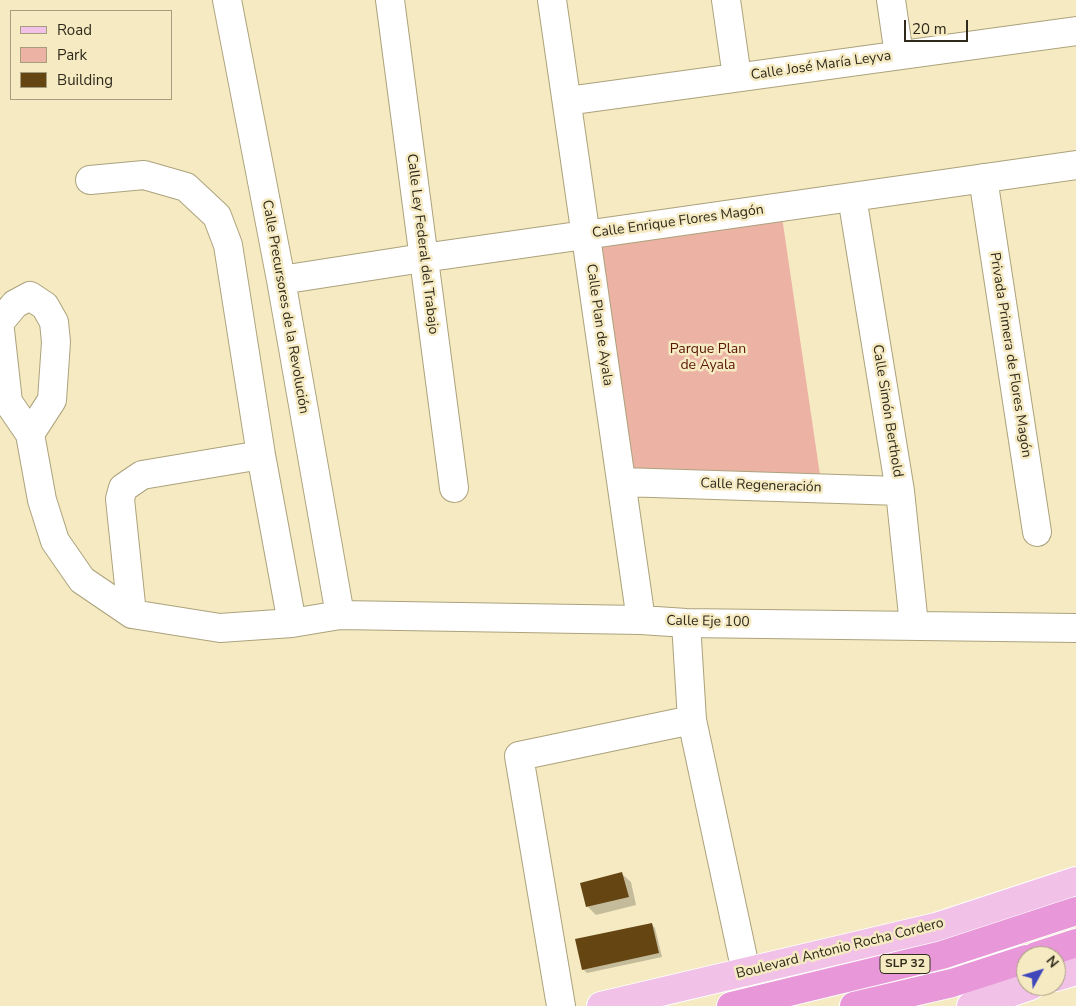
<!DOCTYPE html>
<meta charset="utf-8">
<style>
body{margin:0}
#map{position:relative;width:1076px;height:1006px;overflow:hidden;background:#f5eac2;font-family:"Nunito Sans",sans-serif}
canvas{display:block}
.legend{position:absolute;left:10px;top:10px;width:162px;height:90px;box-sizing:border-box;background:#f5eac2;border:1px solid #a69d7f;margin:0;padding:6px 9px;list-style:none;font-size:15px;color:#2f2a1b}
.legend li{display:flex;align-items:center;gap:10px;height:25px}
.legend b{width:25px;border:1px solid #a69d7f}
.north{position:absolute;left:1016px;top:946px;width:50px;height:50px;box-sizing:border-box;background:#f5eac2;border:1px solid #a69d7f;border-radius:50%;rotate:51deg;font-size:14px;font-weight:700;line-height:20px;text-align:center;color:#2f2a1b}
.north::after{content:'';display:block;margin:auto;width:18px;height:22px;background:#3f47bb;clip-path:polygon(50% 0,100% 100%,50% 72%,0 100%)}
.scale{position:absolute;left:904px;top:20px;width:64px;height:22px;box-sizing:border-box;border:2px solid #2f2a1b;border-top:0;padding-left:6px;font-size:15px;line-height:18px;white-space:nowrap;color:#2f2a1b;-webkit-text-stroke:4px #f5eac2;paint-order:stroke}
</style>
<div id="map">
<canvas width="1076" height="1006"></canvas>
<ul class="legend">
<li><b style="height:6px;background:#f1c1e8"></b>Road</li>
<li><b style="height:14px;background:#ecb3a5"></b>Park</li>
<li><b style="height:14px;background:#654512"></b>Building</li>
</ul>
<div class="north">N</div>
<div class="scale">20 m</div>
</div>
<script>
const ctx = document.querySelector('canvas').getContext('2d');
ctx.lineJoin = 'round';
function fill(path, color) { ctx.fillStyle = color; ctx.fill(path, 'evenodd'); }
function strokePath(path, color, width, dash) { ctx.strokeStyle = color; ctx.lineWidth = width; ctx.lineCap = dash ? 'butt' : 'round'; ctx.setLineDash(dash || []); ctx.stroke(path); }
function label(font, color, halo, rows, align = 'center') {
  ctx.font = font + ' "Nunito Sans",sans-serif'; ctx.lineWidth = 5; ctx.setLineDash([]); ctx.textBaseline = 'middle'; ctx.strokeStyle = halo; ctx.fillStyle = color; for (const [text, x, y, turn = 0] of rows) {
    ctx.save(); ctx.translate(x, y); ctx.rotate((+turn || 0) * Math.PI / 180); ctx.textAlign = isNaN(turn) ? turn : align; if (halo) ctx.strokeText(text, 0, 0); ctx.fillText(text, 0, 0); ctx.restore();
  }
}
fill(new Path2D(`
 M782,217L820,475L631,473L597,243Z`), '#ecb3a5');
fill(new Path2D(`
 M622,874L631,882L636,905L596,915L588,907Z
 M651,924L655,928L662,957L587,973L583,969Z`), '#0003');
fill(new Path2D(`
 M622,872L629,897L586,907L580,883Z
 M652,923L659,953L582,970L575,939Z`), '#654512');
const minor = new Path2D(`
 M227,0L281,280L340,615
 M390,0L454,488
 M552,0L641,620
 M726,0L737,77
 M891,0L899,55
 M567,101L1076,31
 M983,178L1037,532
 M90,180L144,175L186,187L217,216L228,245L261,455L292,623
 M852,197L900,491L914,625
 M281,280L423,258L1076,165
 M0,322L15,304L30,296L45,306L54,322L56,342L52,400L30,434
 M0,330L8,402L30,434L42,500L55,541L82,580L132,614L220,628L292,623L340,615L641,620L686,623L1076,628
 M622,482L900,491
 M132,614L120,499L123,488L142,475L261,455
 M692,720L746,972
 M561,1006L519,756L692,720L686,623`);
const major = new Path2D(`
 M1056,977L1076,971
 M601,1006L936,927L1076,881
 M971,1006L1030,986`);
const highway = new Path2D(`
 M1036,956L1076,943
 M731,1006L942,955L1076,911
 M854,1006L952,983L1026,959`);
strokePath(minor, '#aca27c', 30);
strokePath(major, '#fff', 30);
strokePath(highway, '#fff', 30);
strokePath(minor, '#fff', 28);
strokePath(major, '#f1c1e8', 28);
strokePath(highway, '#e897d8', 28);
for (const [x, y, w] of [
 [905,964,50]
]) { const box = new Path2D(); box.roundRect(x - w / 2, y - 9.5, w, 19, 4); ctx.fillStyle = '#f5eac2'; ctx.fill(box); strokePath(box, '#2f2a1b', 1); }
label('bold 12px', '#2f2a1b', null, [
 ["SLP 32",905,964]
]);
label('14px', '#2f2a1b', '#f5eac2', [
 ["Calle José María Leyva",821,66,-8],
 ["Calle Enrique Flores Magón",678,222,-8],
 ["Calle Ley Federal del Trabajo",422,244,83],
 ["Calle Precursores de la Revolución",285,307,80],
 ["Calle Plan de Ayala",599,325,82],
 ["Privada Primera de Flores Magón",1010,355,81],
 ["Calle Simón Berthold",887,411,81],
 ["Calle Regeneración",761,486,2],
 ["Calle Eje 100",708,622,1],
 ["Boulevard Antonio Rocha Cordero",840,949,-14]
]);
label('14px', '#591506', '#f5eac2', [
 ["Parque Plan",708,350],
 ["de Ayala",708,366]
]);
</script>
